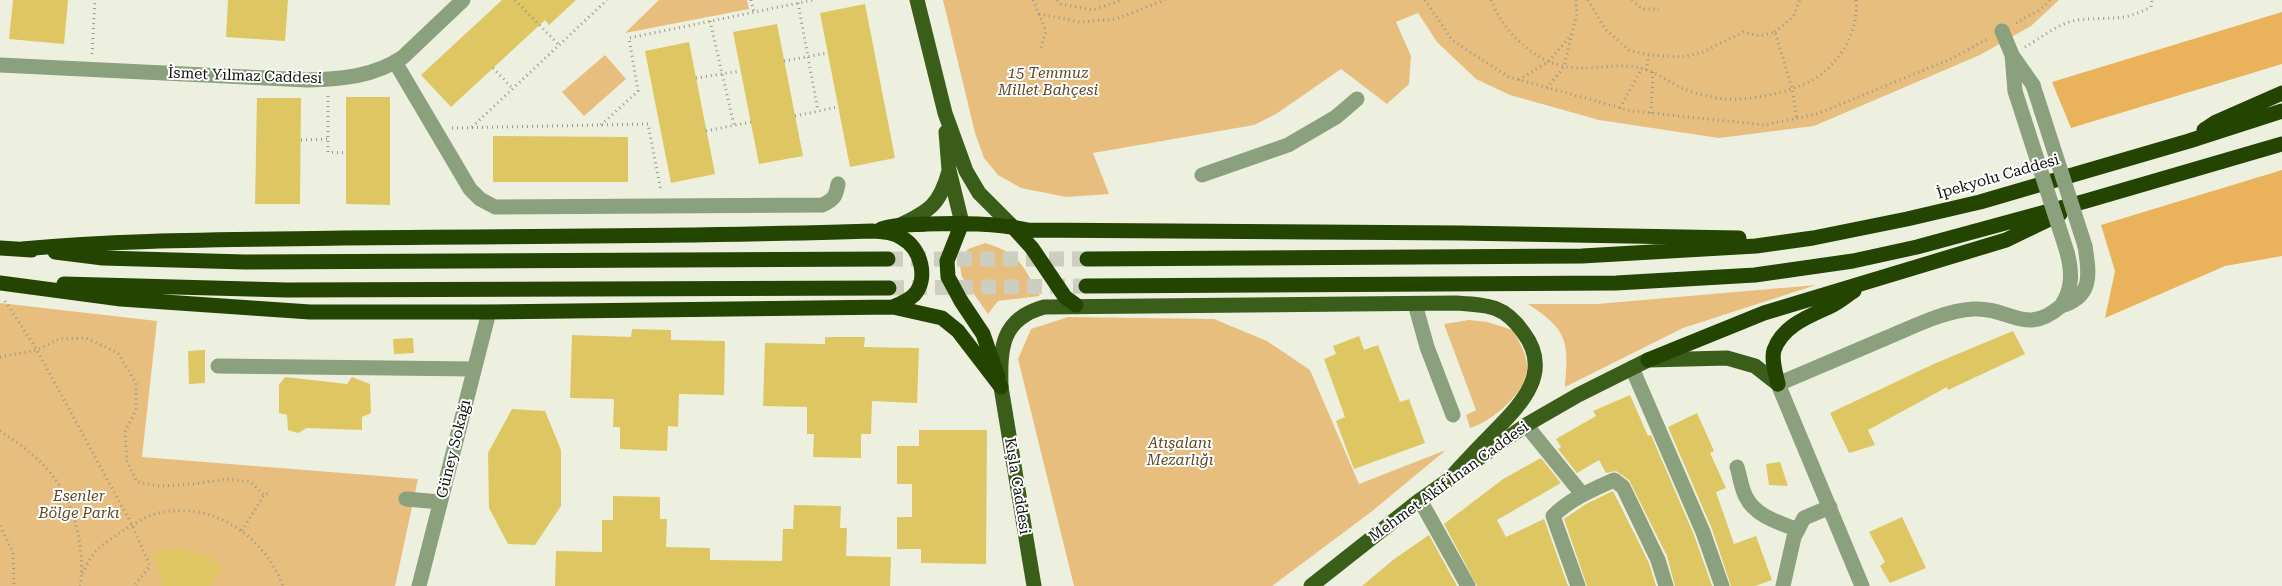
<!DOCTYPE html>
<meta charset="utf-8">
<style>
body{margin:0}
canvas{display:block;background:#edf0df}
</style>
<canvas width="2282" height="586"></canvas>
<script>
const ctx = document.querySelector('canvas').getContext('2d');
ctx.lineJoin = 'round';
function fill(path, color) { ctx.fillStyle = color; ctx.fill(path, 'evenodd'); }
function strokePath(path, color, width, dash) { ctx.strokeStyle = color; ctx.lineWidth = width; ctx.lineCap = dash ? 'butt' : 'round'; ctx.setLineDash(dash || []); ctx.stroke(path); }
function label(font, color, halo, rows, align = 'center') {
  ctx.font = font + ' "Roboto Serif",serif'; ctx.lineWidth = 4; ctx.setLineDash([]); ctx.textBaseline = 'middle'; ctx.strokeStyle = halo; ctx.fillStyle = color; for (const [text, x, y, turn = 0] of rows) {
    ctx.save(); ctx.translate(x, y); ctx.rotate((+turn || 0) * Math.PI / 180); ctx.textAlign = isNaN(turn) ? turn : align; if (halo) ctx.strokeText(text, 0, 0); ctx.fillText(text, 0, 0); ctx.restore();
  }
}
fill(new Path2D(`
 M659,0H747L749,9L625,33Z
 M943,0H2059L2031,26L1980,55L1814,126L1719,138L1599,120L1510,95L1476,79L1437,42L1418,13L1396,22L1411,56L1409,84L1387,104L1341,69L1276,114L1254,125L1093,153L1109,194L1066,197L1021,188L998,175L984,158L975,133Z
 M605,55L626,79L584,116L562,92Z
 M985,243C1020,253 1023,266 1040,296L998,301L988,314L962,277L959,262L968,249Z
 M1816,285L1683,328L1565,387C1569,342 1568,330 1528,304H1597Z
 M0,303L157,321L142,457L418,479L395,586H0Z
 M1068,317L1214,319L1267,341L1310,370L1359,484L1446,450L1371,512L1272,586H1074L1018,359L1031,329Z
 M1469,320L1487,322L1513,330C1519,342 1528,356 1527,370C1525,394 1491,422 1470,428L1466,415L1476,410L1444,324Z`), '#e8be7e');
fill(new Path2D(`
 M2282,12V64L2071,128L2052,82Z
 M2282,170V256L2225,266L2105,318L2115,271L2101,225Z`), '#eab35b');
fill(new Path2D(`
 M13,0H68L64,44L9,39Z
 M228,0H288L285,41L226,37Z
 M502,0H576L549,25L545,20L451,107L421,75Z
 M865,4L895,158L850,167L820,13Z
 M777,24L803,156L759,164L733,32Z
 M689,42L715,174L671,183L645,51Z
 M346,97H390V205L346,204Z
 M257,98H301L300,204H255Z
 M493,136L628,137V182H493Z
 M632,329L671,330V340L725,341L724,395L679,394L678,427L668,426L667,451L620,449V427H613L614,399L570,398L572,335L631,337Z
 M2013,331L2025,354L1948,390L1947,387L1868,430L1875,445L1849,453L1830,413L1936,363Z
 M1359,336L1364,350L1378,345L1400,402L1409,399L1425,443L1354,469L1336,421L1345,417L1324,359L1336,354L1333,346Z
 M825,337H865L864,347L919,348L917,403L872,401L871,434H861V458L813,457L814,434H807V407L763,406L765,343L825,344Z
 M413,338L414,353L394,354L393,339Z
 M205,350V383L189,384L188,351Z
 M285,377L347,384L352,377L370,384L371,413L362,417V430L307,428L298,433L288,430L287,415L279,413V385Z
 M1630,395L1648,436L1651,435L1694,535L1712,586H1675L1667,556L1629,480L1616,471L1606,473L1599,460L1577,473L1558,449L1561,447L1556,439L1596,416L1593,411Z
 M512,409L545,411L561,450V506L535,545L508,544L489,508L488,453Z
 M1697,413L1714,451L1710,453L1726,488L1716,492L1734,544L1756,536L1772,580L1755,586H1731L1712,529L1668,427Z
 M919,430H987L986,564L921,563V549H897V517H912V484H897V446H919Z
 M1541,458L1561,483L1497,520L1506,537L1544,519L1568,586H1477L1444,524L1503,479Z
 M1780,462L1788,486L1769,485L1766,464Z
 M1613,491L1649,563L1656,586H1587L1564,519L1586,504Z
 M613,496L660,497V519H667L666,547L710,548V560L782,561L783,529H793L794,505L841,506L840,528H847L846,556L891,557L890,586H555L556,551L602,552V520H613Z
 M1902,517L1926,568L1890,583L1880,566L1885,562L1869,532Z
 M1429,535L1457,586H1362L1393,560Z
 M173,548L211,557L223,570L210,586H162L154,551Z`), '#dec662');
strokePath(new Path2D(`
 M888,259H1087
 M889,288L1086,286`), '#cccebf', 15, [15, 8]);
strokePath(new Path2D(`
 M515,0L559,45
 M751,0L754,12
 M1033,0L1046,31L1041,48
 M1057,0L1061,4L1092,10L1122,0
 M1425,0L1453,41L1509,77L1632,111L1764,125L1817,114L1951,59L1989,38
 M1491,0C1506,37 1541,69 1583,68C1602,68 1624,63 1643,69C1658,73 1670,83 1684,89C1696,94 1713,98 1725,99C1753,101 1801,91 1823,73C1844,56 1859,27 1856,0
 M1588,0L1605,29L1629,50L1649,55L1681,57L1703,52L1743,32L1760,36L1775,32L1792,88L1797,119
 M1632,0L1642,9H1659
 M798,3L818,111
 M1039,14L1080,22L1116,19L1165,0
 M710,21L734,125
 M2016,23L2041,9L2050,0
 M1775,32L1793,17L1800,0
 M2025,47C2041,38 2060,22 2078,20C2108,16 2121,23 2151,7L2152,0
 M92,54L95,0
 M784,61L827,53
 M493,68L513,89
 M1646,70L1649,55
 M696,78L740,71
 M1519,80L1549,61L1572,34
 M1547,88L1564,67L1577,13L1576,0
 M328,96V152L346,153
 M1620,108L1642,68
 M1651,113L1653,72
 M795,116L838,107
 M601,125L638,91L629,38L813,0
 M472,127L607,0
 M452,128L648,124L661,191
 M706,131L751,122
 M301,140L328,139
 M5,301L37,350L132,525L150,566L134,586
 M0,357L37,350L59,339L86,338L118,353L136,383V410L125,432L127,462L137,482L159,486L194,484L226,479L251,482L264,495
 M0,431C20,444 41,459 55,479C75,505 86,554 80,586
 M0,526L13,552L14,586
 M242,531L264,495L271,492
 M82,573C87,565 92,554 99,548C104,543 112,539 118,534C129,527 142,518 155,514C210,499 264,535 283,586`), '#96988b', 3, [1, 4]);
strokePath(new Path2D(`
 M2002,31L2012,55
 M395,62L470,189L480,199L495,207L822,205C834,200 836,196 838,184
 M0,65L307,80C342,79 373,77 403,57L463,0
 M2015,91L2012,55L2033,85
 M1202,175L1288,145L1336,117L1357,99
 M2067,252C2072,271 2073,289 2061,306C2094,296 2089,273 2085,246
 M1415,304L1427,347L1453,415
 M218,366L474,369
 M1632,368L1703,532L1722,586
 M1526,425L1582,494
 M1737,467C1740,476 1741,488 1746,497C1755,516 1780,523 1798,530
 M406,499L440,502
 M1420,500L1468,586
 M419,586L489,312
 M1578,586L1553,516C1570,499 1592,490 1614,480L1623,487L1658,560L1666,586
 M1783,586L1794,537L1804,518L1830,507
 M1862,586L1778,384C1814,369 1850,353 1886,338C1913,327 1943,311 1973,309C2011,307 2025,337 2061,306`), '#8ba07d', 15);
strokePath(new Path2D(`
 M917,0L945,113L966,171L979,193L1012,226
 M946,132L949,170L962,223
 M900,225C930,211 940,204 949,171
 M1034,586L1001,387C1000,348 1001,319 1044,307L1456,303C1488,305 1504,305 1523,332C1555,374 1518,407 1490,436C1477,449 1465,462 1453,475
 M1311,586L1420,500L1526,425L1578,395L1648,360L1727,358L1755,366L1778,384`), '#3a5e1a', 15);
strokePath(new Path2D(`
 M2204,130L2216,122L2282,93
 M962,223L947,261L948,277L961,301L983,334L998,377
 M1012,226L1032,248L1065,297L1076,305
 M881,229C896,224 911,225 927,224C961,223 995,223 1028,230L1461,233L1739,238
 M0,248L32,250
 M22,249C129,239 236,240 343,238C519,236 696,237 872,231C883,232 893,232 902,238C921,248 929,279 914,295C909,300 900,304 893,307
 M55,252L103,258L245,262L888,259
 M1087,259L1582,256L1756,246L1813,238L1907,219L1980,202L2189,141L2282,111
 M0,283L121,299L310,312H489L893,307L942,318L958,331L1001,387
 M64,284L286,290L889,288
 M1086,286L1616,283L1755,275L1853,261L1917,247L2086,201L2282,144
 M1648,360L1764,313L2006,240L2060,214
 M1778,384C1776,374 1771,360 1774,350C1783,325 1810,316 1831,306C1839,302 1846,296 1854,291`), '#244501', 15);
strokePath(new Path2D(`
 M2033,85L2085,246
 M2015,91L2067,252`), '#8ba07d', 15);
label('italic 15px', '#5f4823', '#fff', [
 ["15 Temmuz",1048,74],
 ["Millet Bahçesi",1048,91],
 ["Atışalanı",1180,444],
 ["Mezarlığı",1180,461],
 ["Esenler",79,497],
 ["Bölge Parkı",79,514]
]);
label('15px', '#0e0f09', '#fff', [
 ["İsmet Yılmaz Caddesi",245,76,2],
 ["İpekyolu Caddesi",1998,177,-16],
 ["Güney Sokağı",454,449,-76],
 ["Mehmet Akif İnan Caddesi",1449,482,-36],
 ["Kışla Caddesi",1017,486,81]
]);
</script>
